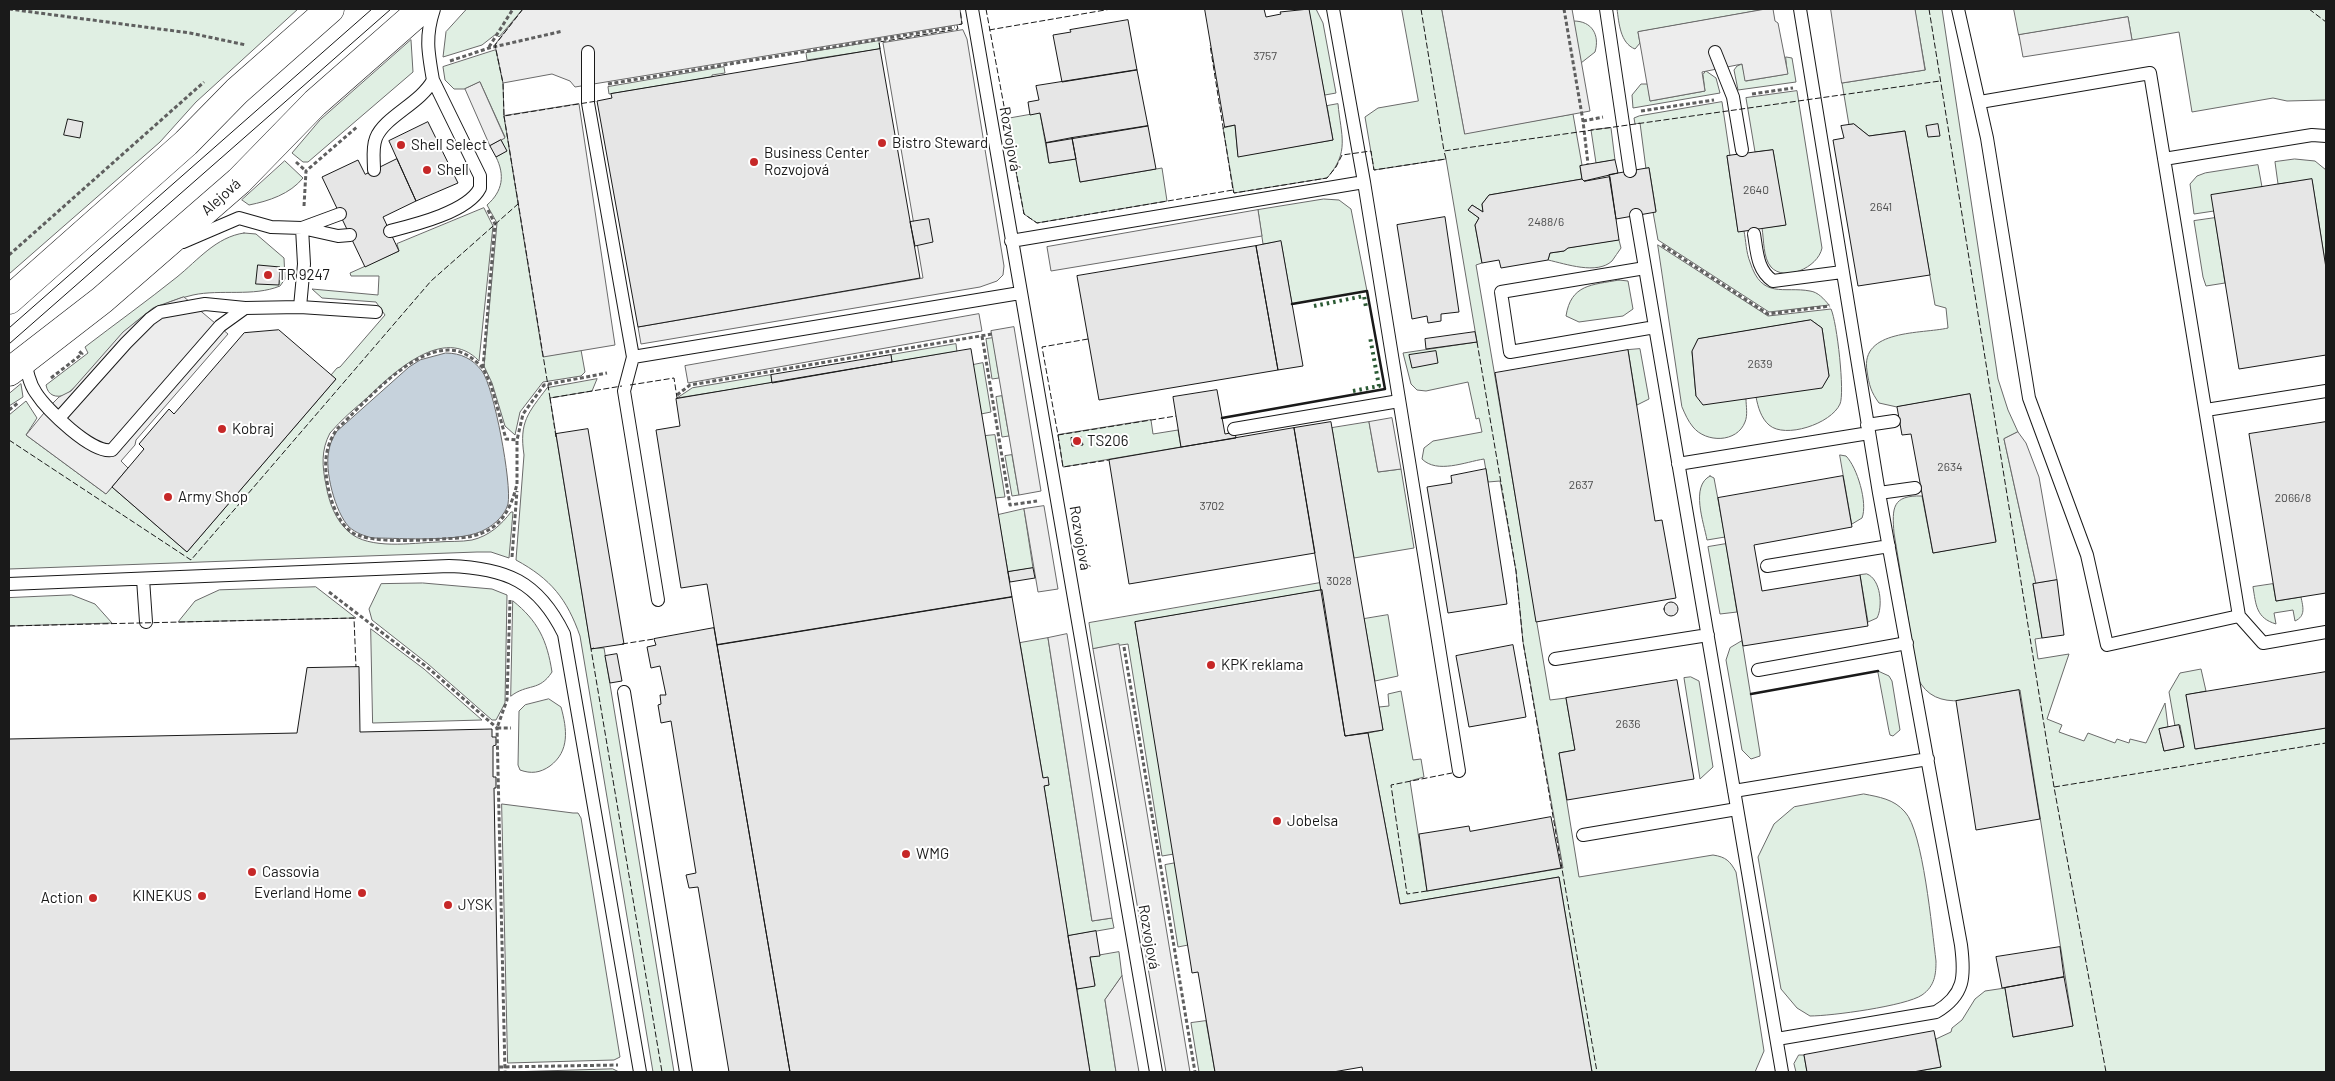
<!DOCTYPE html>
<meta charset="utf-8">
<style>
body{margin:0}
#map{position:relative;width:2335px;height:1081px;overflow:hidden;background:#fff;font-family:Barlow,sans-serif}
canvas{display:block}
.frame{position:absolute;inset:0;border:10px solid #1a1a1a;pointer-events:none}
</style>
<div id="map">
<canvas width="2335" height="1081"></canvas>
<div class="frame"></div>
</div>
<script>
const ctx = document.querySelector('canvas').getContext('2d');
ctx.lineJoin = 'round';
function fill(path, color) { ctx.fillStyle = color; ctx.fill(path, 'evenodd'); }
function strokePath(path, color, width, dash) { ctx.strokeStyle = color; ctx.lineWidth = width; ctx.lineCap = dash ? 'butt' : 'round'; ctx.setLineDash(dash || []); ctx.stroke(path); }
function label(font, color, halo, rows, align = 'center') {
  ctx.font = font + ' Barlow,sans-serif'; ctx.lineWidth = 4; ctx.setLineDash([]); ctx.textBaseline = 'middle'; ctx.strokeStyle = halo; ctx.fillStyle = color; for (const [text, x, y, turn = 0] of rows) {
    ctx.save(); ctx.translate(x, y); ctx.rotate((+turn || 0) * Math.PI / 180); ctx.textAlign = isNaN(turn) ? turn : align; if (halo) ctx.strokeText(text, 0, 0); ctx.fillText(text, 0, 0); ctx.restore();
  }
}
const green = new Path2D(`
 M9,9H298L196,102L160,142L9,274Z
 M467,9H523L499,37L496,34L482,45L443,57L446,32Z
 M1309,9H1316L1323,23L1336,93L1325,95Z
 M1402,9H1442L1465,133L1573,114L1582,165L1580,166L1582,179L1489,195L1482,204L1483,212L1472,205L1468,210L1479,218L1475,225L1482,263L1476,265L1550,700L1566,698L1575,750L1559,753L1579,877L1713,855C1726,857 1730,861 1736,872L1764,1051L1755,1072H1592L1559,877L1400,904L1368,733L1383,730L1379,707L1389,706L1388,694L1401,691L1413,760L1421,759L1424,777L1410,781L1427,891L1563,868L1523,642L1516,571L1500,481L1488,482L1484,459C1465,462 1437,474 1422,459L1424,448L1433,441L1482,432L1479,418L1476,419L1468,382L1426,391L1417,390L1411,384L1403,353L1477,342L1446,159L1374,170L1365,117L1378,108L1418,101Z
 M1617,9H1766L1638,32L1640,43L1635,49C1620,43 1619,23 1617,9Z
 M1915,9H1942L1998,379L2008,410L2018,432L2004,439L2036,584H2033L2042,638L2035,639L2038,659L2069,654L2047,719L2062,725L2059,732L2084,741L2088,733L2115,743L2117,739L2129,743L2130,739L2146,743L2165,703L2168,727L2159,729L2164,751L2184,747L2180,725L2175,726L2169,692L2180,673L2201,669L2206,691L2186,695L2196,749L2326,728V1072H1913L1941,1067L1936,1039L1951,1032L1952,1028L1962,1020L1975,999L1985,991L2005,988L2013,1037L2073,1026L2020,690C1989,693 1942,716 1921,684C1917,678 1917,668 1915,661L1894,533C1892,508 1892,495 1922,496L1933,553L1996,541L1970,394L1897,407L1879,403C1871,392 1869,385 1867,371C1860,329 1922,334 1948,328L1946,308L1935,305L1905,131L1869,136L1854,124L1849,125L1842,83L1925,70Z
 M2014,9H2326V100L2287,101L2273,98L2192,112L2179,32L2132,40L2128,17L2019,35Z
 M1574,21C1592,21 1600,35 1595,52L1581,63Z
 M411,40L413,72L308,162H303L292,153L320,120Z
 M879,41L880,49L807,60L806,53Z
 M496,50L503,83L504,116L543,356L581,350L585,372L581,376L543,382L520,412L515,435L505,426L492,383L484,366L497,223L487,205C503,191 505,175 496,157L506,151L501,140L505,137L480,82L465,89H454L445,80L443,67Z
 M1786,57L1792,58L1796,82L1738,90L1734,70L1737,66L1742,64L1746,81L1787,74Z
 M724,67L725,73L712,75V77L609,94L608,87Z
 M1706,71L1716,78L1720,93L1633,108L1632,95L1641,84H1648L1650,101L1705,91L1703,75Z
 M1797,91L1822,248C1818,268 1784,282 1771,267C1763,258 1764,240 1762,228L1785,225L1773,150L1755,152L1746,98Z
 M1722,102L1730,156H1727L1738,231H1744C1746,241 1746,252 1750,262C1762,300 1784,286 1810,291C1818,292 1824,299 1829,305L1769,312L1658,240L1653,212L1656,211L1649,168L1646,169L1640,123L1635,124L1634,118L1639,116Z
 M1338,104C1341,136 1350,152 1327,178L1234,193L1223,128L1235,125L1238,156L1333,140L1327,106Z
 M1040,113L1049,163L1076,159L1080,182L1162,168L1167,201L1037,223L1024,214L1006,119Z
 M1611,128L1615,160L1596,163L1591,130Z
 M2295,159L2315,161L2326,170V268L2312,180L2278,184L2275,162Z
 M285,161L303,178C290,194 269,201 249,205L242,200Z
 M2258,165L2262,187L2214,211L2194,214L2190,184L2197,176L2205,173Z
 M1324,199L1339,200L1351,209L1367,291L1292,304L1281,242L1263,244L1258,210Z
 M484,208L493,226L479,361C444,324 393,373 367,398C354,409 341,420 330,433C321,450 322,466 326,485C329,502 335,520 349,532C369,550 412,543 437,542C449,541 461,542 472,540C489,536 501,525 511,512H513L509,558L491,552H477L9,569V415L26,401L37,418L26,435L106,494L112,487L187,552L336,379L331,375L337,368L340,367L385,315L376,302L322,298L312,289L378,295L379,276H351L350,273L399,251L397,244Z
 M2215,218L2225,283L2206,286L2203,277L2194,221Z
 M244,233L256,234L284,258L285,279L280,286C253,297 221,289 193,295C124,310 113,355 66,395C56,398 48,396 46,385L88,353L85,347C115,324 147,301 177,277C198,260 216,237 244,233Z
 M1619,240L1621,248C1618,252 1615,257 1612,261C1597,275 1566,264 1548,260L1550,253L1564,251L1568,248Z
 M1658,245L1768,316L1831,309C1837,322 1845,393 1840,404C1831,424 1785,439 1769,425C1761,418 1758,407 1756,397L1822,387L1829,376L1822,328L1811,320L1698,339L1692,352L1696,396L1746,399C1746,406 1748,415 1745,422C1737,443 1706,443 1693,427C1688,421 1685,414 1682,407Z
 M1619,280L1628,281L1633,309L1623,316L1579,322L1566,316C1571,284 1592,285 1619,280Z
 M993,338L999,378L992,379L986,339Z
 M956,344L957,352L892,362L891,355Z
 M1640,349L1649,399L1637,405L1628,350Z
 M983,363L991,412L981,414L973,365Z
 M771,375L772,383L677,398L692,388Z
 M597,379L592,391L550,398L591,648H604L674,1072H653L580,636C567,599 551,579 516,560L524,455C519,422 528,413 547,388Z
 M21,384L23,397L9,406V394Z
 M1002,396L1009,436L1002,437L996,397Z
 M1151,420L1153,434L1178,430L1181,447L1063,467L1058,435Z
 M1369,422L1378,472L1401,469L1414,548L1354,558L1332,428Z
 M995,435L1005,497L995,498L985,436Z
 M1012,455L1019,495L1012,496L1005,456Z
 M1840,455L1846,456C1857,467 1868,503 1862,518L1852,524Z
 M1710,476L1714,478L1725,537L1707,540C1704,523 1690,486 1710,476Z
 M1024,509L1033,568L1008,572L998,515Z
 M1726,544L1737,612L1720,614L1708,547Z
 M1867,574C1881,579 1883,607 1877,618L1868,622L1860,575Z
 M423,583L492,589L507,595L505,703L496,720H492L428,664L372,620L369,609L381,584Z
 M1320,583L1322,590L1135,622L1174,854L1162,856L1128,644L1093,649L1089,623Z
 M2273,584L2276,601L2301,597C2303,607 2306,616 2295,621L2293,610L2274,613L2276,624C2256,618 2256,605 2253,587Z
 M316,587L356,618L178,622L195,601L219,590Z
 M72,595L95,604L112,623L9,626V598Z
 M513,601C538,621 547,640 552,672C539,692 528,683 511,696Z
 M1388,615L1398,676L1375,681L1364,619Z
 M371,629L424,669L482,720L373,723Z
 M1048,638L1092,921L1112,918L1114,928L1068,936L1044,786L1049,785L1047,778H1043L1020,643Z
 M1742,641L1760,753V756L1751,759L1742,750L1726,660L1730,648Z
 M1878,671L1889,676L1892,681L1900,730L1893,736L1890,735L1889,731Z
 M1691,677L1699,681L1713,767L1700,779L1684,678Z
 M549,699L561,707C567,729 570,751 550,766C540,773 531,774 520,770L518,765L519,711L525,705Z
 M1864,794C1879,797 1894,799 1905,812C1923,831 1932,930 1936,961C1936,974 1935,986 1922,995C1906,1006 1831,1016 1810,1016L1797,1008L1781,989L1758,857L1774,824L1794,807Z
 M502,804L573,813H578L581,818L620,1057L614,1060L508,1063Z
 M1176,863L1188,945L1178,947L1165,865Z
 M1119,952L1122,976L1105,1000L1116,1072H1090L1077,989L1095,985L1090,957Z
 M1206,1021L1215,1072H1199L1191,1023Z
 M1799,1055H1804L1807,1072H1796L1794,1064Z
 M613,1069L619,1072H509Z`);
fill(green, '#e0efe3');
strokePath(green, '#6a6a6a', 1);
const parking = new Path2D(`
 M523,9H960L962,24L575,87L570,81L552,74L503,83L495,45Z
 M1442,9H1572L1590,111L1465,134Z
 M1766,9H1773L1775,21L1778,23L1788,74L1745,81L1742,64L1702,72L1705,91L1650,101L1638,32Z
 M1831,9H1915L1925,70L1842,83Z
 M2128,17L2132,40L2023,57L2019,35Z
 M963,30L967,39L1004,266L1003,275L997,281L980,287L641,344L638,327L923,278L883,43Z
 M480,82L505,138L490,146L465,89Z
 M579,104L615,345L543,357L504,116Z
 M1258,210L1262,236L1051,271L1047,247Z
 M184,297L228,334L136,440L135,445L121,461L128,468L106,494L26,435L48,408L59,397L71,391L123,332L153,308Z
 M979,314L982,331L688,383L685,366Z
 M1014,327L1041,491L1019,495L991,331Z
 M1392,418L1401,469L1378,472L1369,422Z
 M2018,432L2026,443L2039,477L2057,580L2036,584L2004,439Z
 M1044,506L1058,589L1038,592L1024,509Z
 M1067,634L1112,918L1092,921L1048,638Z
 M1119,644L1190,1072H1166L1093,649Z
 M1122,976L1139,1072H1116L1105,1000Z`);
fill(parking, '#ededed');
strokePath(parking, '#6a6a6a', 1);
const water = new Path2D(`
 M446,353C461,353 473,359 482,371C494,387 512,484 508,504C505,515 495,524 486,529C463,543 402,538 373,538C364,536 356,533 349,527C335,512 324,470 329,450C330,443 333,438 336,432L409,367L420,360Z`);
fill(water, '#c6d2dc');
strokePath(water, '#6a6a6a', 1);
const building = new Path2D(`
 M1205,9H1264L1266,17L1281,14L1280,12L1309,9L1333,140L1238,157L1235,125L1225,127Z
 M1128,20L1137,70L1062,82L1053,35L1071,32L1070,30Z
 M880,49L920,278L638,327L597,101L612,98L611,94Z
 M1137,70L1148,126L1046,143L1040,113L1030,115L1028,102L1039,100L1036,86Z
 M68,119L83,122L80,138L64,135Z
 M428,122L458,183L416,201L389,141Z
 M1854,124L1869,136L1905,131L1930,275L1858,286L1833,140L1844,138L1841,126Z
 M1938,124L1940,136L1928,137L1926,126Z
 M1148,126L1156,169L1080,182L1072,138Z
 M1072,138L1076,159L1049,163L1046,143Z
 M501,140L507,151L496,157L490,146Z
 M1773,150L1786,225L1738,232L1727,156Z
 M397,159L416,201L383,217L399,251L365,267L322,177L358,160L365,174Z
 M1615,160L1618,173L1584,181L1582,179L1580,166Z
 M1649,168L1656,212L1616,219L1609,175Z
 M1610,177L1619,240L1568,248L1564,251L1550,253L1548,260L1501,268L1499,260L1482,263L1475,225L1479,218L1468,210L1472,205L1483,212L1482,204L1489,195L1582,179L1584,181Z
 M2312,179L2326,268V355L2239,369L2211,195Z
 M1445,217L1459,312L1441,314V321L1428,323L1427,316L1412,319L1397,225Z
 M929,219L933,242L915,246L910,222Z
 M1281,241L1303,366L1278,370L1256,246Z
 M1256,246L1278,370L1099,400L1077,276Z
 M258,265L280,267L279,285L256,284Z
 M1811,320L1822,328L1829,376L1822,388L1703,405L1696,396L1692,351L1698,339Z
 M279,330L336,379L187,552L112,487L144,449L139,444L169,409L174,414L244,333Z
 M1475,332L1477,342L1426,349L1425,339Z
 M971,349L1012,597L717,645L707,584L681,588L656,430L680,426L676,399Z
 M1628,350L1655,521L1662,520L1676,598L1536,622L1495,373Z
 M1436,351L1438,363L1412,368L1409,355Z
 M891,355L892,362L772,383L771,375Z
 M1217,390L1225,434L1235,432L1236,438L1181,447L1173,397Z
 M1970,394L1996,542L1933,553L1911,434L1902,435L1897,407Z
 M1331,422L1383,730L1345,736L1294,428Z
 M2326,422V593L2276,601L2249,434Z
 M1294,428L1315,553L1129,584L1109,460Z
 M588,429L624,644L591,649L556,434Z
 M1081,437L1083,445L1072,446L1071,438Z
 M1486,469L1507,604L1448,613L1427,487L1452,483L1451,476Z
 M1843,476L1852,527L1754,545L1762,591L1860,575L1868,626L1743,646L1718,498Z
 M1033,568L1035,578L1010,582L1008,572Z
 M2057,580L2064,635L2042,638L2033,584Z
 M1322,590L1345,736L1368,733L1400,904L1559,877L1592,1072H1363L1362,1067L1333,1072H1215L1198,972L1192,973L1191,966L1135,622Z
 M1012,597L1043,778L1048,777L1049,785L1044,786L1090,1072H790L717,645Z
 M1664 609a7 7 0 1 1 14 0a7 7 0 1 1-14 0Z
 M714,628L717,645L790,1072H729L698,887L689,888L686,875L696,873L671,721L661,723L658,705L661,704L660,695H666L660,666L651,668L647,647L656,645L654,639Z
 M1513,645L1526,717L1469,727L1456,656Z
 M617,654L622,681L610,683L605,656Z
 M359,667L360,732L492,729V737H496V745L493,746V777H496V788H494L499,1072H9V739L297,733L307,668Z
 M2326,672V728L2195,749L2186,695Z
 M1677,680L1694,779L1567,800L1559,753L1575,750L1566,698Z
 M2019,690L2040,819L1976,830L1956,701Z
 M2179,725L2184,747L2164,751L2159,729Z
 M1551,817L1561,868L1427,891L1419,834L1469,826L1470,831Z
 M1096,931L1100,956L1090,957L1095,986L1077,989L1068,936Z
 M2060,947L2064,977L2002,988L1996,957Z
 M2064,977L2073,1026L2013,1037L2005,988Z
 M1934,1031L1941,1067L1913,1072H1807L1804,1055Z`);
fill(building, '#e6e6e6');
strokePath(building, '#1a1a1a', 1);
const lane = new Path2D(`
 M972,9L1156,1072
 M1333,9L1364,182
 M1606,9L1630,171
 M1958,9L1987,138L2029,398L2087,555L2107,645L2239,616
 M588,52V103L633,357
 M1715,52L1733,97L1742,150
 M1980,102L2150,73L2239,616L2263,643L2326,632
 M2164,159L2312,135L2326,136
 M374,170C374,160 372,148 376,138C384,117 421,103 433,80C428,52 425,36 434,9
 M1636,215L1782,1072
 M390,231C414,225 468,212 480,188V176L433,80
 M1754,234C1757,252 1757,270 1773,281L1842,272
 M1011,241L1364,182L1459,771
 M183,242L239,218L271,227L302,228L340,214
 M1645,268L1501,292L1510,352L1655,327
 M300,307L304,264L302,228L338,236L350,235
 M25,359C27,371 29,383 36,393C47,410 92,454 112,450L220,326L245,308
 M2206,410L2326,391
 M59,418L126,343L150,319L160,312L205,304L245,308L300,307L376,312
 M1867,425L1894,421
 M1234,429L1399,401
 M1678,464L1869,433
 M1879,493L1915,488
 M1767,566L1889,546
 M143,579L146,622
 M9,584L449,566C506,568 538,581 564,634L640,1072
 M658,600L624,391L633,357L1020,293
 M1555,659L1708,635
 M1758,670L1907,643
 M624,692L686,1072
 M1734,791L1928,759
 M1583,835L1737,809
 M1777,1039L1936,1012C1965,995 1965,976 1961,945L1879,493L1800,9`);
const secondary = new Path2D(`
 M9,300L186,143L237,91L330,9
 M9,372L102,300L239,181L315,103L422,9`);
strokePath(lane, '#1a1a1a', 14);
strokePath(secondary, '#1a1a1a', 29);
strokePath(new Path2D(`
 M9,9L190,33L246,45
 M1564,9L1583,121L1588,164
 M489,47L513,9
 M450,61L489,48L563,31
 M608,84L955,27
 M1752,94L1793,88
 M1641,111L1714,100
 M1583,121L1603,117
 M296,162L306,171
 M304,206L306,171L358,126
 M488,210L495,224L483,368L491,385L506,439L517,440
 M1662,245L1768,314L1830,306
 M9,255L204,82
 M982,336L1010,505L1037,501
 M483,368C475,360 468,354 457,351C415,342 365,403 337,429C324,448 324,465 328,487C331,502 338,521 350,531C369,546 434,539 460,538C495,535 509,517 517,484
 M51,378L82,354L79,351
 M677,395L690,385L992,334
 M9,410L18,403
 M517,484V440L523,414L544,385L607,373
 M512,557L517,491
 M329,592L427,667L497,728L505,1072
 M510,600L507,700L497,728H511
 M1124,647L1195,1072
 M499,1067L618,1065`), '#5f5f5f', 3, [4, 2.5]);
strokePath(lane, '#fff', 12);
strokePath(secondary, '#fff', 28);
strokePath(new Path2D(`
 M9,328L372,9
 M9,344L391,9`), '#1a1a1a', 1);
strokePath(new Path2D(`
 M1314,306L1364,296L1366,307
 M1353,391L1379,386L1370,337`), '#2b5a34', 4, [2.5, 4]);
strokePath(new Path2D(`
 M523,9L495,45L503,83L504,116L597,101
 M986,9L1024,214L1037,223L1233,190L1210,45
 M1421,9L1444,151L1940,81
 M1929,9L2054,787L2106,1072
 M2309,9L2326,22
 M989,30L1111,9
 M880,49L879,42L958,29L957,25L962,24L960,9
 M504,116L550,398
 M1233,190L1234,193L1327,178L1336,167L1342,155L1371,151L1374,170L1446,159L1444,151
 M1088,339L1042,347L1058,435L1176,416
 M1477,342L1516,571L1523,642L1597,1072
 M630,385L674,378L677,398
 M1058,435L1063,467L1109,460
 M556,437L550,398L622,386
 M9,440L191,560L431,281L518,204
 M9,626L354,618L356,667
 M622,644L654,639
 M594,648L591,649L662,1072
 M2054,787L2326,743
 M1427,891L1407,894L1391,785L1452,773`), '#1a1a1a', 1, [6, 2.5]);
strokePath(new Path2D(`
 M1222,418L1385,389L1367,291L1292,304
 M1751,694L1878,671`), '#1a1a1a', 2.5);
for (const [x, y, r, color] of [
 [882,143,5,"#c62828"],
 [401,145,5,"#c62828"],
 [754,162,5,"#c62828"],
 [427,170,5,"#c62828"],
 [268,275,5,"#c62828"],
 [222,429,5,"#c62828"],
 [1077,441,5,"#c62828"],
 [168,497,5,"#c62828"],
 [1211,665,5,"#c62828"],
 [1277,821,5,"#c62828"],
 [906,854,5,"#c62828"],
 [252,872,5,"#c62828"],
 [362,893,5,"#c62828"],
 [202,896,5,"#c62828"],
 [93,898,5,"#c62828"],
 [448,905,5,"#c62828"]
]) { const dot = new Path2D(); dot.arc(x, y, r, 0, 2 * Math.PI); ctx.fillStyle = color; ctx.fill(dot); strokePath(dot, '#fff', 2); }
label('12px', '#4d4d4d', null, [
 ["3757",1265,56],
 ["2640",1756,190],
 ["2641",1881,207],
 ["2488/6",1546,222],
 ["2639",1760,364],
 ["2634",1950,467],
 ["2637",1581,485],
 ["2066/8",2293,498],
 ["3702",1212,506],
 ["3028",1339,581],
 ["2636",1628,724]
]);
label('15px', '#1a1a1a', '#fff', [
 ["Rozvojová",1010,139,80],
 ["Alejová",221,197,-42],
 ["Rozvojová",1080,538,80],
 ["Rozvojová",1149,937,80]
]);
label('15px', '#1a1a1a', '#fff', [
 ["Bistro Steward",892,143],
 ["Shell Select",411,145],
 ["Business Center",764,153],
 ["Rozvojová",764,170],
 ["Shell",437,170],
 ["TR 9247",278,275],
 ["Kobraj",232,429],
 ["TS206",1087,441],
 ["Army Shop",178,497],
 ["KPK reklama",1221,665],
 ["Jobelsa",1287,821],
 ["WMG",916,854],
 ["Cassovia",262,872],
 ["Everland Home",352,893,"right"],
 ["KINEKUS",192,896,"right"],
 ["Action",83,898,"right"],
 ["JYSK",458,905]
], 'left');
</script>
